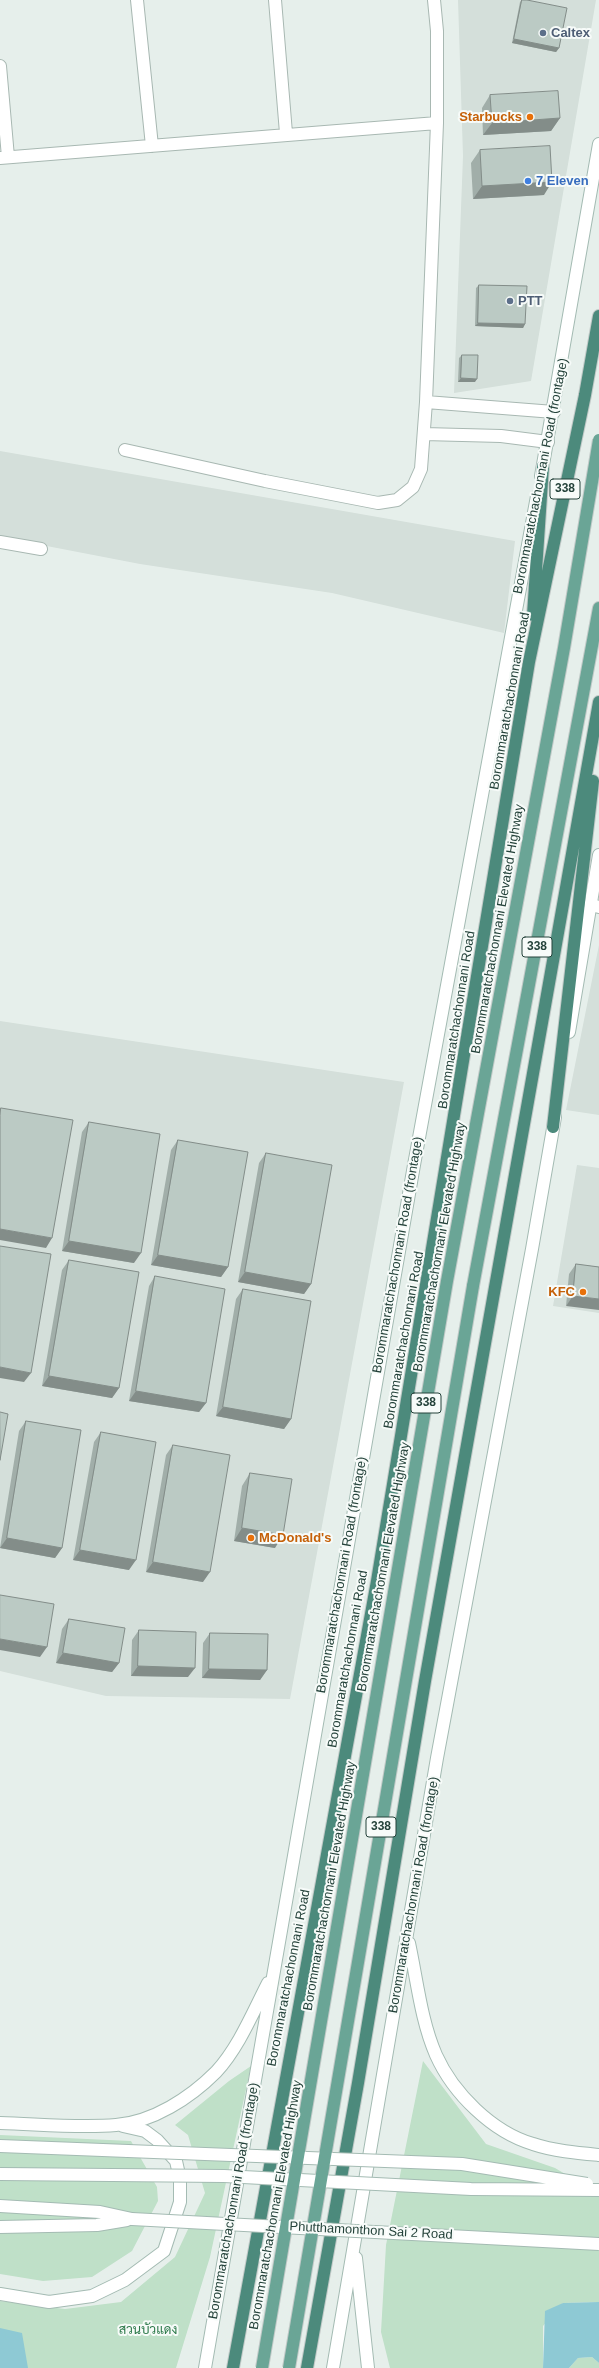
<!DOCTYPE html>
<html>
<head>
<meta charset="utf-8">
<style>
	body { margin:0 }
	canvas { display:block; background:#e6efeb }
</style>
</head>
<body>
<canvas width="599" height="2368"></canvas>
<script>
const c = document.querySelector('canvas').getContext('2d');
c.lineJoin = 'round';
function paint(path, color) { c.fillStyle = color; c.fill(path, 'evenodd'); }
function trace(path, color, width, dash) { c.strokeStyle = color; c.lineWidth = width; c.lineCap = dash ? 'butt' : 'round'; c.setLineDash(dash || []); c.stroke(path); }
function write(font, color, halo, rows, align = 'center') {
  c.font = font + ' Arial,Sarabun,sans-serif'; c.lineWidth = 4; c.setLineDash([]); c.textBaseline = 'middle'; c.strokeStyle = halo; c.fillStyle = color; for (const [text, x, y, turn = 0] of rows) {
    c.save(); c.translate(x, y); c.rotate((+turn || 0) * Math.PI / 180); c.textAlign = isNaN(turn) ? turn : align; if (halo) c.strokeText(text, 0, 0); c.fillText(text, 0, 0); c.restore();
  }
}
paint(new Path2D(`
	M458 0H596L531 381 454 393 463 156Z
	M0 451 515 541 504 633 332 593 140 564 0 537Z
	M599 945V1115L566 1110Z
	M0 1021 404 1082 290 1699 106 1696 0 1671Z
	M577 1165 599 1168V1313L553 1306Z`), '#d4dfda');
paint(new Path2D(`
	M423 2061 486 2144 555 2168 599 2194V2302L563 2303 543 2326V2368H390L381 2332 386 2245Z
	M251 2066 210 2257 176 2368H0V2301L65 2309 121 2302 175 2257 205 2193 188 2135 175 2125 229 2081Z
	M0 2135 131 2141 157 2187 158 2201 132 2251 92 2277 43 2281 0 2274Z
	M592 2357 599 2363V2368H569L578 2358Z`), '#bfe0c8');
paint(new Path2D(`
	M599 2302V2363L592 2357 578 2358 569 2368H543L545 2311 563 2303Z
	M0 2328 22 2333 28 2368H0Z`), '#8ec9d4');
const minor = new Path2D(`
	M137 0 152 146
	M275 0 286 133
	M0 66 8 157
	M0 158 437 123
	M426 402 554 412
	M424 434 501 436 548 442
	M125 450 265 481 378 503 397 500 413 487 421 469 426 402 437 123V31L434 0
	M0 542 41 549
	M591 905 599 907`);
const secondary = new Path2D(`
	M541 476 599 144
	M569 1032 599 855
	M409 1943C417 1980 421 2021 436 2055 453 2093 492 2132 533 2144 554 2151 577 2153 599 2155
	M0 2123C38 2124 78 2128 116 2125 153 2122 190 2098 216 2072 239 2047 253 2012 268 1983
	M0 2146 128 2151
	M0 2206 100 2212 132 2219
	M0 2227 97 2225 127 2220
	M356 2258 368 2368
	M0 2294 49 2302 92 2296 125 2280 164 2251 180 2202V2179L176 2161 157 2140 145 2131 123 2126
	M205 2368 414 1165 537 496
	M333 2368 437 1758 532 1249 555 1117`);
const primary = new Path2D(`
	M473 1286 599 608`);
const trunk = new Path2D(`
	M533 615 543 466
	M553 1127 593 781
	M233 2368 377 1581 529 662 585 395 599 316
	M307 2368 358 2083 425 1681 599 702`);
trace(minor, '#a8b8b2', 14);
trace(secondary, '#a4bbb3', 14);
trace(primary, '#c2cac8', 14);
trace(trunk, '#c2cac8', 14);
trace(minor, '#fff', 12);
trace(secondary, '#fff', 12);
trace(primary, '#6aa596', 12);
trace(trunk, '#4c8a7c', 12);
const secondaryBridge = new Path2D(`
	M128 2151 462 2164 587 2184
	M0 2174 224 2176 471 2189 599 2190
	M132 2219 599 2244`);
const primaryBridge = new Path2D(`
	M262 2368 447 1281 564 648 599 440
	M289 2368 473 1286`);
trace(secondaryBridge, '#a4bbb3', 14, []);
trace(primaryBridge, '#c2cac8', 14, []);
trace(secondaryBridge, '#fff', 12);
trace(primaryBridge, '#6aa596', 12);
paint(new Path2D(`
	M522 0H527L559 48 556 52 512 43 520 2Z
	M490 95 560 118 551 131 483 135 482 108Z
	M480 150 544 195 473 199 471 163Z
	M479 285 525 324 523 328 475 326 476 288Z
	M462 355 475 382H458L459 358Z
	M89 1122 134 1263 62 1251 82 1132Z
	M178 1140 228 1267 221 1277 151 1265 171 1150Z
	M266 1153 311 1284 304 1294 238 1282 259 1163Z
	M69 1260 119 1388 112 1398 42 1386 62 1270Z
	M576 1264 599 1267 566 1306 569 1274Z
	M155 1276 206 1403 199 1412 129 1401 149 1286Z
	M243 1289 291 1419 284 1429 216 1416 236 1299Z
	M26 1421 62 1548 55 1558 0 1548 19 1431Z
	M101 1432 129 1570 73 1560 94 1442Z
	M173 1445 203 1582 146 1572 166 1455Z
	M250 1473 275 1548 234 1541 242 1486Z
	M69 1619 119 1663 112 1672 56 1663 62 1629Z
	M139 1630 188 1677 131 1676 132 1640Z
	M210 1633 267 1670 260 1680 202 1678 203 1643Z`), '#a1aea9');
paint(new Path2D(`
	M514 39 559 48 556 52 512 43Z
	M560 118 551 131 483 135 492 123Z
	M552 182 544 195 473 199 482 186Z
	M478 323 525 324 523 328 475 326Z
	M461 378 477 379 475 382H458Z
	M0 1229 52 1238 46 1248 0 1240Z
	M69 1241 141 1253 134 1263 62 1251Z
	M158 1255 228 1267 221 1277 151 1265Z
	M245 1272 311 1284 304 1294 238 1282Z
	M573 1296 599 1299V1310L566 1306Z
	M0 1367 31 1373 24 1382 0 1378Z
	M49 1376 119 1388 112 1398 42 1386Z
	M136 1391 206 1403 199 1412 129 1401Z
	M223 1407 291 1419 284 1429 216 1416Z
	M242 1528 283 1535 275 1548 234 1541Z
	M7 1538 62 1548 55 1558 0 1548Z
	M80 1550 136 1560 129 1570 73 1560Z
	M153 1562 210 1572 203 1582 146 1572Z
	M0 1639 47 1647 40 1657 0 1650Z
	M63 1653 119 1663 112 1672 56 1663Z
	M138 1666 195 1668 188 1677 131 1676Z
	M209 1669 267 1670 260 1680 202 1678Z`), '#838d89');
const building = new Path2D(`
	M522 0H527L567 8 559 48 514 39Z
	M558 91 560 118 492 123 490 95Z
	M550 146 552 182 482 186 480 150Z
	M479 285 527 286 525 324 478 323Z
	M462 355H478L477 379 461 378Z
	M1 1108 73 1120 52 1238 0 1229V1116Z
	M89 1122 160 1134 141 1253 69 1241Z
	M178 1140 248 1152 228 1267 158 1255Z
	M266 1153 332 1165 311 1284 245 1272Z
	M0 1246 51 1254 31 1373 0 1367Z
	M69 1260 139 1272 119 1388 49 1376Z
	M576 1264 599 1267V1299L573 1296Z
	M155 1276 225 1289 206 1403 136 1391Z
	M243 1289 311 1301 291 1419 223 1407Z
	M0 1412 8 1414 0 1460Z
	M26 1421 81 1430 62 1548 7 1538Z
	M101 1432 156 1442 136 1560 80 1550Z
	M173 1445 230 1455 210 1572 153 1562Z
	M250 1473 292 1479 283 1535 242 1528Z
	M0 1595 54 1604 47 1647 0 1639Z
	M69 1619 125 1628 119 1663 63 1653Z
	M139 1630 196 1632 195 1668 138 1666Z
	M210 1633 268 1634 267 1670 209 1669Z`);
paint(building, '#bbcac4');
trace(building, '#838d89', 1);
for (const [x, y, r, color] of [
	[543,33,4,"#5c6f8a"],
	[530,117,4,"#e8710a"],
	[528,181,4,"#3f7fe0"],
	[510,301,4,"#5c6f8a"],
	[583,1292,4,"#e8710a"],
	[251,1538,4,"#e8710a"]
]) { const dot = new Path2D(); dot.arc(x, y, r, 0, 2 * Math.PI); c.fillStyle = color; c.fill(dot); trace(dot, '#f7fbf9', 1.5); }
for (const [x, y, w] of [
	[565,489,30],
	[537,947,30],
	[426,1403,30],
	[381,1827,30]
]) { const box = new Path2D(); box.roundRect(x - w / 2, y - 10, w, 20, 3); c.fillStyle = '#f7fbf9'; c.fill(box); trace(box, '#24423a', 1); }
write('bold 12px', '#24423a', null, [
	["338",565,489],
	["338",537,947],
	["338",426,1403],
	["338",381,1827]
]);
write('bold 13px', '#4e5e75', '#f7fbf9', [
	["Caltex",551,33],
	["PTT",518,301]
], 'left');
write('bold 13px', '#c56008', '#f7fbf9', [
	["Starbucks",522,117],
	["KFC",575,1292],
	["McDonald's",259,1538,"left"]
], 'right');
write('bold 13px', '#366cbe', '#f7fbf9', [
	["7 Eleven",536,181]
], 'left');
write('13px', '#24423a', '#f7fbf9', [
	["Borommaratchachonnani Road (frontage)",541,476,-79],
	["Borommaratchachonnani Road",510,701,-80],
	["Borommaratchachonnani Elevated Highway",498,929,-80],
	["Borommaratchachonnani Road",457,1020,-81],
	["Borommaratchachonnani Elevated Highway",440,1247,-80],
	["Borommaratchachonnani Road (frontage)",398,1255,-80],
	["Borommaratchachonnani Road",404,1340,-80],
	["Borommaratchachonnani Elevated Highway",384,1567,-80],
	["Borommaratchachonnani Road (frontage)",342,1575,-80],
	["Borommaratchachonnani Road",348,1659,-80],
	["Borommaratchachonnani Elevated Highway",330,1886,-80],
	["Borommaratchachonnani Road (frontage)",414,1895,-80],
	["Borommaratchachonnani Road",289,1978,-79],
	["Borommaratchachonnani Road (frontage)",234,2201,-80],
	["Borommaratchachonnani Elevated Highway",276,2205,-80],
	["Phutthamonthon Sai 2 Road",371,2231,3]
]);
write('13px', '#2d7a4b', '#f7fbf9', [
	["สวนบัวแดง",148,2330]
]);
</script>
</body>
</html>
